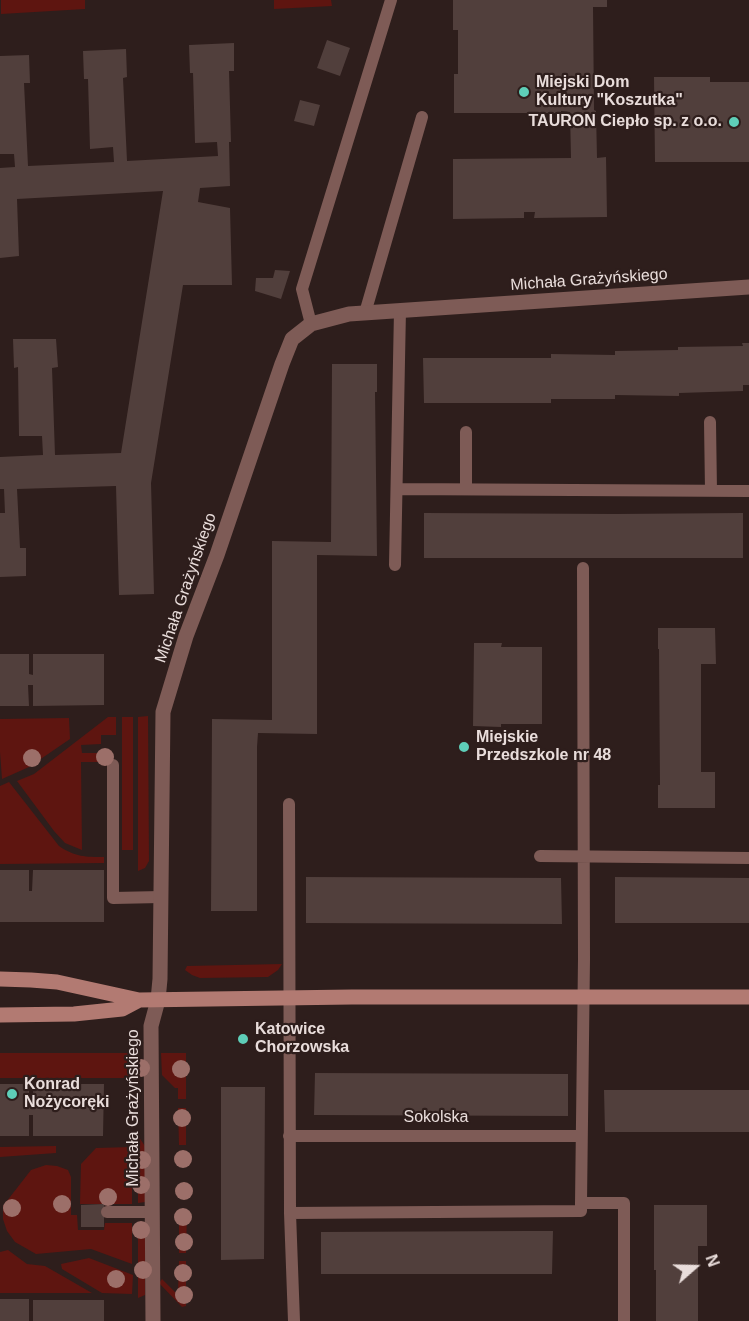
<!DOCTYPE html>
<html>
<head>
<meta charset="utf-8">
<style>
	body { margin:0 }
	#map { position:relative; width:749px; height:1321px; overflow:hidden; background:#2e1e1c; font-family:Arial,sans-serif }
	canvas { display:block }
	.north { position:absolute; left:665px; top:1237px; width:60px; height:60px; -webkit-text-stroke:4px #2e1e1c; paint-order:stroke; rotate:70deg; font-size:16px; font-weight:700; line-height:24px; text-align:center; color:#e9dddb }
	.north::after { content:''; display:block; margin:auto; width:21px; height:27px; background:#e9dddb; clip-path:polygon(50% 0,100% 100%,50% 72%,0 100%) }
</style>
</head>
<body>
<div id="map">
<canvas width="749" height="1321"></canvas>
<div class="north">N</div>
</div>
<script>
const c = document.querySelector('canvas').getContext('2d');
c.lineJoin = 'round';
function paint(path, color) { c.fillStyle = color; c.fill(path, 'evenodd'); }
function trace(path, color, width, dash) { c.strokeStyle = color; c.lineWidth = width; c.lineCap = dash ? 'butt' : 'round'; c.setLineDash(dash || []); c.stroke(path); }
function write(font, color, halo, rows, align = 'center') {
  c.font = font + ' Arial,sans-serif'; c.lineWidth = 4.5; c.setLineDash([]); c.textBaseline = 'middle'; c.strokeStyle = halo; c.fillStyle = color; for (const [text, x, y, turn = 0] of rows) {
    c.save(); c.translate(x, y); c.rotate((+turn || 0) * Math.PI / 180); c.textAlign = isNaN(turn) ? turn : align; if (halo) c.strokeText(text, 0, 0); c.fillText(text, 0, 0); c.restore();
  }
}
paint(new Path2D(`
	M1 0H85V9L1 14Z
	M274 0H331L332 6 274 9Z
	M148 716 149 861 145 868 138 871V717Z
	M108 717H116V735H101V744L81 745 82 753H110V762H81L82 850 65 843 54 831 17 781 34 774Z
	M122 717H133V850H122Z
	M69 718 70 739 29 767 2 779 0 752V719Z
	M9 782 59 846C75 857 86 857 104 857V863L0 864V786Z
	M282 964 278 970 268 977 200 978 192 975 185 970 187 966Z
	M0 1053H132L131 1078H0Z
	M161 1053H186V1099H178V1088H175L162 1075Z
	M178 1108H186V1145H179Z
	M138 1136 145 1146V1202L138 1203Z
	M56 1146V1153L0 1157V1147Z
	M132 1147V1204H80L81 1164 96 1148Z
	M46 1165 57 1166 68 1170 71 1177V1215H77L78 1230H104L105 1223H132V1264L91 1249 36 1254 15 1242 7 1231 3 1219V1206L31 1170Z
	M179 1211H187L186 1253H179Z
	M138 1222H145V1295L138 1298Z
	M8 1250 27 1264 45 1266 92 1293H0V1252Z
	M89 1258 133 1275 132 1294 102 1293 62 1269 61 1264Z
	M179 1261H186V1306L182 1307 159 1283 162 1279 176 1293 178 1292Z`), '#5e1510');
paint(new Path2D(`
	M453 0H607V7H593L594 110 596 111 597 158 606 157 607 217 534 218 535 212H524V218L453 219V159L571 158 570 112 561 111V113H454V74H458V30H453Z
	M327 40 350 48 340 76 317 68Z
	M234 43V71H229L231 142H229L230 186 200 188 198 202 230 208 232 285H183L151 483 154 594 119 595 116 486 17 489 20 548H26V576L0 577V513H5L4 489H0V457L43 455 42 436H19L18 367 14 368 13 339H56L58 367 52 368 55 455 121 453 163 191 17 199 19 256 0 258V168L15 167 14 154H0V56L29 55 30 83H24L28 166 114 162 113 147 90 149 88 79H84L83 51 126 49 127 77 123 78 127 161 218 156 217 142 195 143 193 73H190L189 45Z
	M654 77H710V82H749V162H655Z
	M300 100 320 105 314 126 294 121Z
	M275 270 290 271 281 299 255 291 256 278H273Z
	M742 343H749V385H743V391L679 393V396L615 395V399H551V403H424L423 358H551V354L615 355V351L678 350V347L743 346Z
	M332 364H377V392H375L377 556 317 555V734L258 733 257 747V911H211L212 719 272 720V541L331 542Z
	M424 513 615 514 743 513V558H424Z
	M658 628H715L716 664H701V772H715V808H658V785H660L659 649H658Z
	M474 643H502L501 647H542V724H501V727L473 726Z
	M0 654H29V674L33 675V654H104V705L33 706V685H28L29 706H0Z
	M0 870H29V891H32L33 870H104V922H0Z
	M306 877 561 878 562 924 306 923Z
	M615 877 749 878V923H615Z
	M315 1073 568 1074V1116L314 1115Z
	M0 1084H29V1105H33V1084H104L103 1136H33V1115H29V1136H0Z
	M221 1087H265L264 1259 221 1260Z
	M604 1090H749V1132H605Z
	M104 1204V1227H81V1205Z
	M654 1205H707V1246H698V1321H656V1270H654Z
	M523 1231H553L552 1274H321V1232Z
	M0 1299H29V1321H0Z
	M33 1300H104V1321H33Z`), '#513f3c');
trace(new Path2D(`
	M365 313 422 117
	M311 324 302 289 391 0
	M710 422 711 491
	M466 432V489
	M397 489 749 491
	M395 565 400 310
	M583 568 584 959 581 1203H624V1321
	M113 765V898L161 897
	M289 804 290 1213 294 1321
	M540 856 749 858
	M289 1136H581
	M107 1212H152
	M290 1213 581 1211V1203`), '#7e5b56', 12);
trace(new Path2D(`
	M153 1321 151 1026 158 1000 160 979 163 712 186 636 217 555 282 364 292 339 311 324 349 314 749 287`), '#7e5b56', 15);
trace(new Path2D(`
	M0 979 31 980 57 982 139 1000 352 997H749
	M0 1015 74 1014 122 1009 139 1000`), '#b27a72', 15);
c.fillStyle = '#9c6f69';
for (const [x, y] of [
	[105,757],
	[32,758],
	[141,1068],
	[181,1069],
	[182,1118],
	[183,1159],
	[142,1160],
	[141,1185],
	[184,1191],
	[108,1197],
	[62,1204],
	[12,1208],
	[183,1217],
	[141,1230],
	[184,1242],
	[143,1270],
	[183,1273],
	[116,1279],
	[184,1295]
]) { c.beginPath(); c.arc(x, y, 9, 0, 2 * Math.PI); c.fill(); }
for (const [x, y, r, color] of [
	[524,92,6,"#5eceb8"],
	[734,122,6,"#5eceb8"],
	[464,747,6,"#5eceb8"],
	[243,1039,6,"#5eceb8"],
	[12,1094,6,"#5eceb8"]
]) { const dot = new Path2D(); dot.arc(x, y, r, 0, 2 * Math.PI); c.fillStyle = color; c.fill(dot); trace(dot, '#2e1e1c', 2); }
write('bold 16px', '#e9dddb', '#2e1e1c', [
	["Miejski Dom",536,83],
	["Kultury \"Koszutka\"",536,101],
	["TAURON Ciepło sp. z o.o.",722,122,"right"],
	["Miejskie",476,738],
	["Przedszkole nr 48",476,756],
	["Katowice",255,1030],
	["Chorzowska",255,1048],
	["Konrad",24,1085],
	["Nożycoręki",24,1103]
], 'left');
write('16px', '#e9dddb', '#2e1e1c', [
	["Michała Grażyńskiego",589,280,-4],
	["Michała Grażyńskiego",186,588,-71],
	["Michała Grażyńskiego",134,1108,-90],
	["Sokolska",436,1118]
]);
</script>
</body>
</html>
